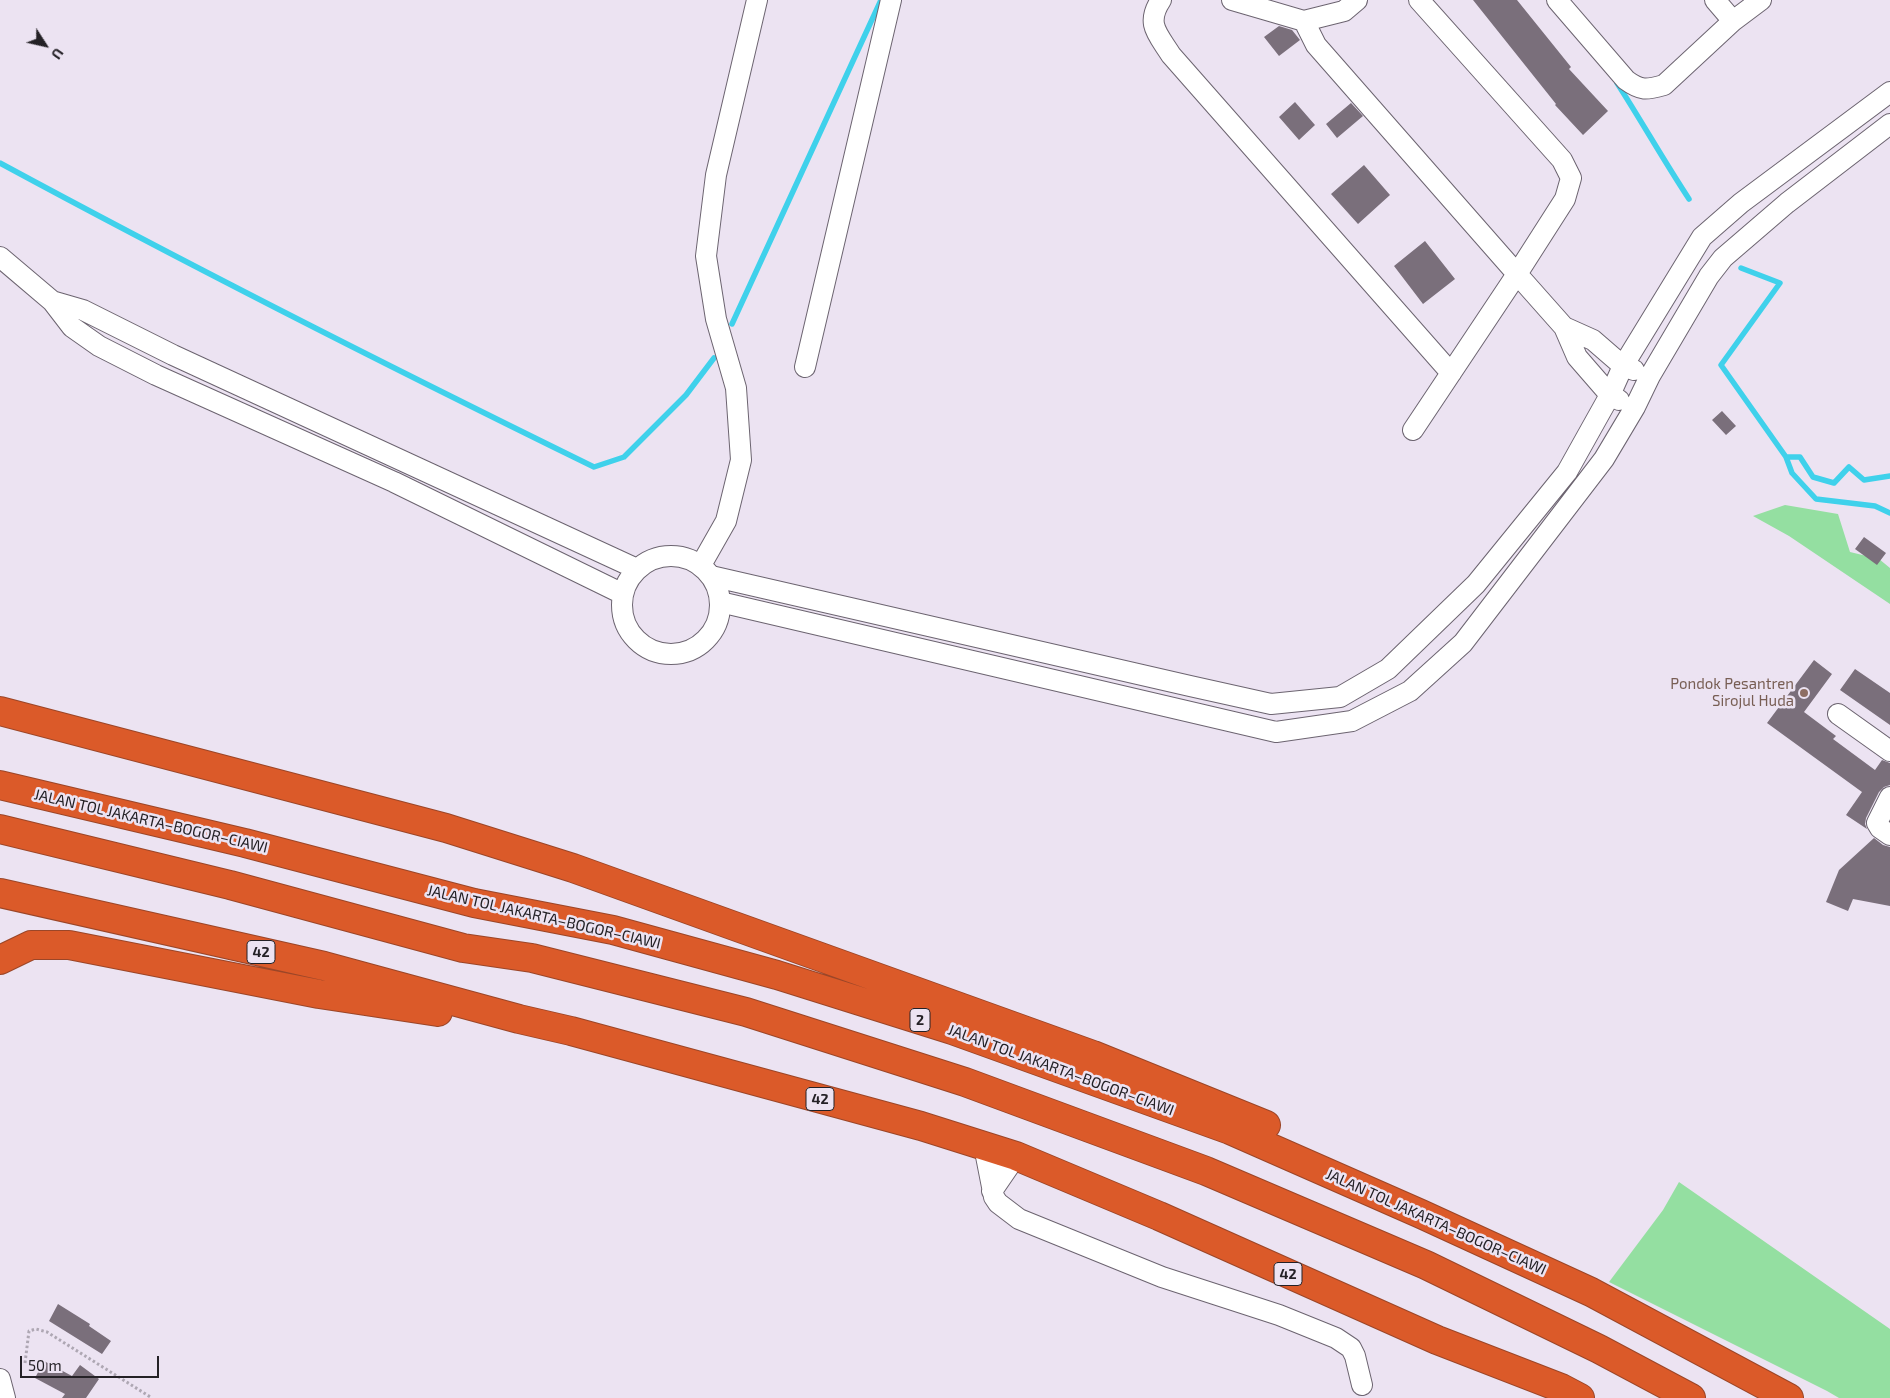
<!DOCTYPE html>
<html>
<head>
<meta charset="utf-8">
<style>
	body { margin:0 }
	#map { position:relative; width:1890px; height:1398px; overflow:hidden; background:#ece3f2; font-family:"Exo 2",sans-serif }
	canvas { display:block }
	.north { position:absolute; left:20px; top:20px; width:50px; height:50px; -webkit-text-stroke:4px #ece3f2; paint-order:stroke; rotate:125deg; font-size:14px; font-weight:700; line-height:20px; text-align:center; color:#242126 }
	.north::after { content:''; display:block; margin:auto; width:18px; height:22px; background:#242126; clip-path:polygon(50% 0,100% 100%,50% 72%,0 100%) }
	.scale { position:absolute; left:20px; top:1356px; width:139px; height:22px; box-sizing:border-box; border:2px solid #242126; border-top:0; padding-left:6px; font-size:15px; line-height:18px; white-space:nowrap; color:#242126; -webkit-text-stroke:4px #ece3f2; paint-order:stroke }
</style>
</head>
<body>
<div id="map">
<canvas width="1890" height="1398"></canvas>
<div class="north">U</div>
<div class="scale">50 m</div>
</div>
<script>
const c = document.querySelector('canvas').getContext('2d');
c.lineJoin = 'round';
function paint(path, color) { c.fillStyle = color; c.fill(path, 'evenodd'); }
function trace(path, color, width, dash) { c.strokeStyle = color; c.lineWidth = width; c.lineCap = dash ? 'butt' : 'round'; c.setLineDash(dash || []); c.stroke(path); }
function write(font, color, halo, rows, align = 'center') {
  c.font = font + ' "Exo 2",sans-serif'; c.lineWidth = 5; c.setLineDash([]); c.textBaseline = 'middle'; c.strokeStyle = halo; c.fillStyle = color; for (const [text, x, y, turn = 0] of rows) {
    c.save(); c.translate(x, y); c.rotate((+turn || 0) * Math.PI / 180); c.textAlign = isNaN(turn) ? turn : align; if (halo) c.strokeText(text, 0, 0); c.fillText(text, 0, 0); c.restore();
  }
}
paint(new Path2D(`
	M1785 505 1838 514 1850 552 1879 559 1890 568V604L1789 536 1753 516Z
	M1679 1182 1890 1329V1398H1839L1827 1391 1609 1282 1663 1210Z`), '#94dfa1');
trace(new Path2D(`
	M1617 83C1642 122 1664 161 1689 199
	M0 163C196 269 394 369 594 467L624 457 686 395 714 358
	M1741 268 1780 283 1721 365 1786 457 1792 473 1816 499 1875 506 1890 513
	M732 324 881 0
	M1786 457H1800L1813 477 1834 483 1849 467 1864 480 1890 476`), '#3fd1eb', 5.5);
paint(new Path2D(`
	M1473 0H1517L1571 67 1569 69 1608 111 1583 135 1555 105 1556 104Z
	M1279 26 1292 30 1300 40 1279 56 1264 37Z
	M1295 102 1315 125 1299 140 1279 117Z
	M1351 103 1363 116 1337 138 1326 124Z
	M1364 165 1390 195 1358 224 1331 194Z
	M1425 241 1455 279 1423 304 1394 266Z
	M1722 411 1736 426 1726 435 1712 420Z
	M1864 537 1886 553 1877 565 1855 549Z
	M1814 660 1832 674 1804 712 1836 736 1833 739 1875 770 1882 760 1890 763V785L1884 787 1879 792 1866 818 1865 824 1867 829 1846 815 1862 792 1767 723Z
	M1855 669 1890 693V725L1840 690Z
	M1874 838 1883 845 1890 847V906L1853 899 1848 911 1826 902 1839 870Z
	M58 1304 90 1324 89 1326 111 1341 102 1354 49 1321Z
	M44 1361 72 1376 80 1365 99 1379 86 1398H62L65 1394 35 1378Z`), '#7a6f7b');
const minor = new Path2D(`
	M1161 0C1145 24 1158 34 1171 55L1451 373
	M1232 0 1304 21 1316 45 1517 274 1413 430
	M1419 0 1562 160 1571 178 1565 199 1517 274 1564 327 1577 357 1610 395 1619 400
	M1557 0 1626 80C1641 91 1646 90 1664 85L1733 21 1761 0
	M1715 0 1733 21
	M1304 21 1344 11 1357 0
	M0 257 52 301 72 327 99 346 156 375 394 482 623 594
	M52 301 83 310 173 355 637 569
	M1564 327 1593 340 1623 366 1634 370
	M805 367 891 0
	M622 605a49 49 0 1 1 98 0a49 49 0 1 1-98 0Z
	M701 565 726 521 741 460 736 388 716 319 706 256 716 175 757 0
	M711 576 1190 686 1271 704 1340 697 1388 669 1476 584 1567 472 1610 395 1623 366 1702 237 1741 203 1890 92
	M720 602 1276 732 1352 721 1410 691 1463 643 1604 459 1635 407 1650 376 1709 276 1723 258 1787 203 1890 124
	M1838 714 1890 751
	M1890 797 1877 823 1880 828 1890 835
	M984 1146 994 1197 998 1203 1019 1219 1162 1277 1279 1315 1336 1338 1351 1348 1355 1356 1362 1385
	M992 1191 1016 1156
	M0 1379 5 1398`);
const highway = new Path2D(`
	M0 711 446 828 573 868 1093 1055 1266 1125
	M0 785 245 843 474 903 613 930 777 975 952 1030 1230 1130 1421 1214 1591 1292 1789 1398
	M0 829 230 885 463 948 532 958 746 1012 965 1082 1206 1171 1426 1265 1599 1349 1691 1398
	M0 893 324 966 519 1019 571 1031 921 1126 1016 1156 1159 1216 1437 1340 1561 1388 1580 1398
	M0 960 31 945H69L319 994 438 1012`);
trace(minor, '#6c6470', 22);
trace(highway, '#9b4628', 30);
trace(new Path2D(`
	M25 1363 29 1331 36 1329 47 1332 152 1398`), '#aea7b3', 3, [2.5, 2.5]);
trace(minor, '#fff', 20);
trace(highway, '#db5a29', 28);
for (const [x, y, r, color] of [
	[1804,693,5,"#8d6e63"]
]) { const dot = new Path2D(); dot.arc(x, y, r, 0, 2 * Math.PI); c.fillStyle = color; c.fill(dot); trace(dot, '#ece3f2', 2); }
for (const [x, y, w] of [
	[261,952,28],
	[920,1020,20],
	[820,1099,28],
	[1288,1274,28]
]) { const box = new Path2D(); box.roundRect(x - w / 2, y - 11.5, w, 23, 4); c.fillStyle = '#ece3f2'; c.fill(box); trace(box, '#242126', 1); }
write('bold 14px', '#242126', null, [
	["42",261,952],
	["2",920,1020],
	["42",820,1099],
	["42",1288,1274]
]);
write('15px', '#785e54', '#ece3f2', [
	["Pondok Pesantren",1794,684],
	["Sirojul Huda",1794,701]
], 'right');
write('15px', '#242126', '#ece3f2', [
	["JALAN TOL JAKARTA–BOGOR–CIAWI",151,821,13],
	["JALAN TOL JAKARTA–BOGOR–CIAWI",544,917,13],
	["JALAN TOL JAKARTA–BOGOR–CIAWI",1061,1070,20],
	["JALAN TOL JAKARTA–BOGOR–CIAWI",1436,1222,24]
]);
</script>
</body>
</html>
